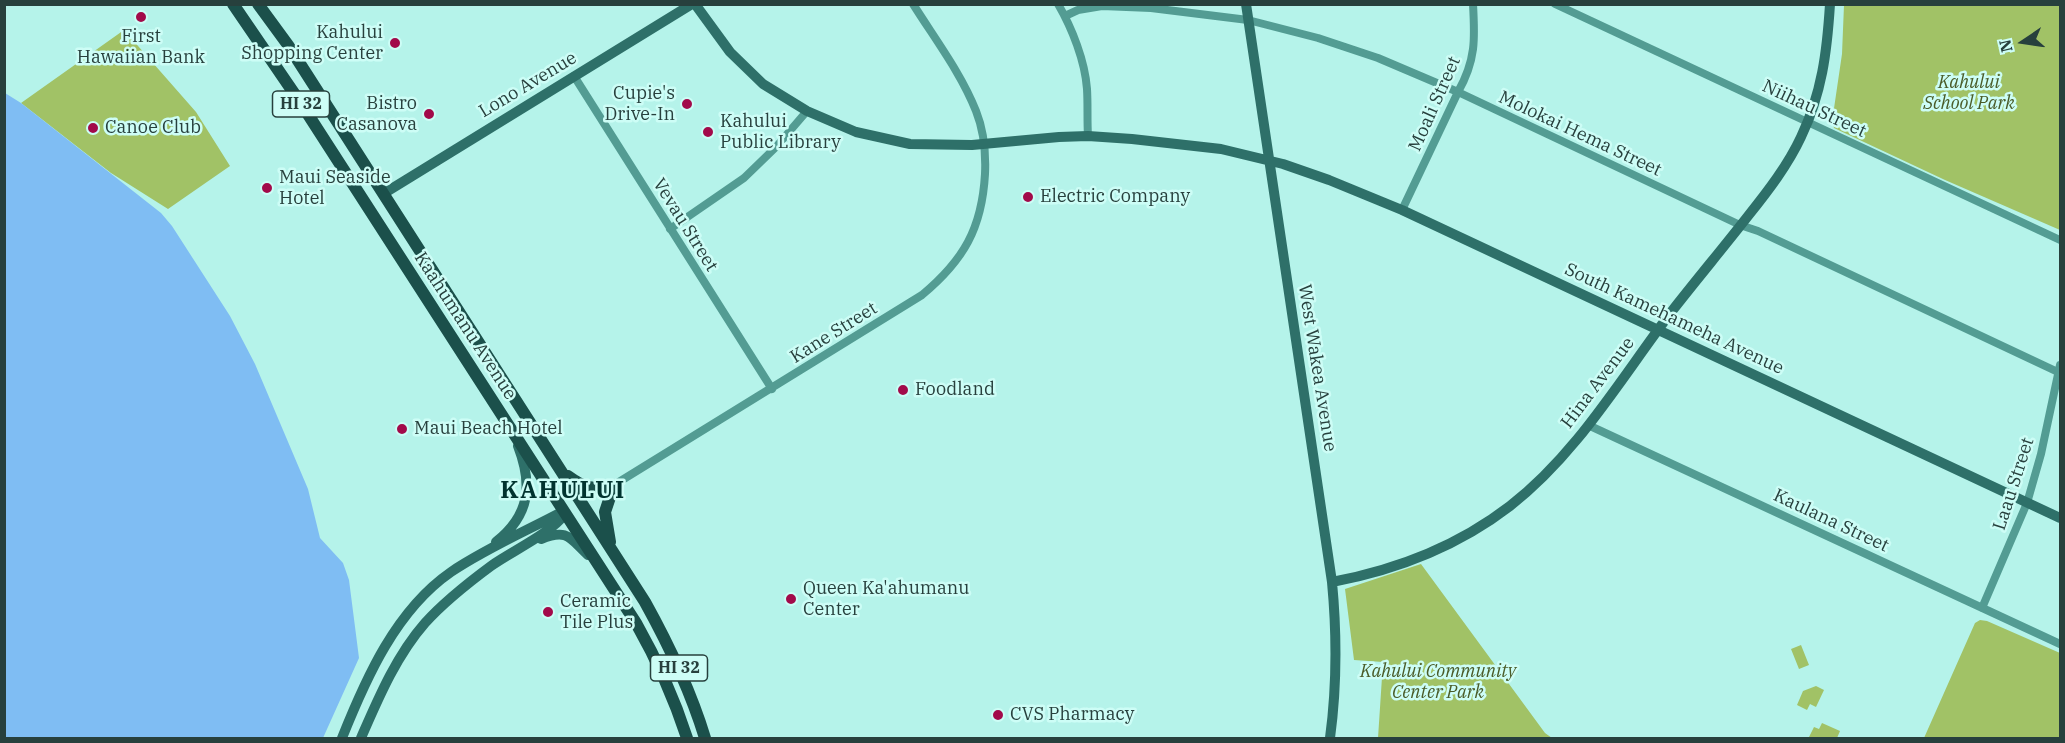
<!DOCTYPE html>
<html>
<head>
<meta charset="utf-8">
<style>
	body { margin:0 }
	#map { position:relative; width:2065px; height:743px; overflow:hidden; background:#b5f3ea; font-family:"IBM Plex Serif",serif }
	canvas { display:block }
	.frame { position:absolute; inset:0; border:6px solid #27403d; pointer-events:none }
	.north { position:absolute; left:1993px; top:12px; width:60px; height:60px; -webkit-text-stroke:4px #cdfdf6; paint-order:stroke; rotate:257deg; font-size:16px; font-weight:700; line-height:24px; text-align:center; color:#27403d }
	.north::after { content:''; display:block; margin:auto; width:21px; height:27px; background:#27403d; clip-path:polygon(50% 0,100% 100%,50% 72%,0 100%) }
</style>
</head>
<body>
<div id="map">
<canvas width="2065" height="743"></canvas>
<div class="frame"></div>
<div class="north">N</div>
</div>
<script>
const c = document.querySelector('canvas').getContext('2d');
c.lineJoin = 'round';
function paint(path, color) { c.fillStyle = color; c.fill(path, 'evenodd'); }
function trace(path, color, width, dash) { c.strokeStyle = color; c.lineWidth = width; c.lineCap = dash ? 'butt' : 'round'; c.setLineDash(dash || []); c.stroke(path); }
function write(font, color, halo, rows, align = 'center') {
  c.font = font + ' "IBM Plex Serif",serif'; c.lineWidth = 5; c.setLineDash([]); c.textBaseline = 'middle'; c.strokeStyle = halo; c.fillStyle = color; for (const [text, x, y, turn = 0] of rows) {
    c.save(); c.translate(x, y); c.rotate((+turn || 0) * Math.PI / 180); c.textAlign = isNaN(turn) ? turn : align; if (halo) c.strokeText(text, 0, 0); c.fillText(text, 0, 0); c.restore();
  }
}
paint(new Path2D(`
	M1844 5H2060V230L1945 180 1834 128 1832 122 1842 54Z
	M124 30 196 112 230 166 168 209 111 173 21 103Z
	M1421 564 1545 733 1552 738H1378L1383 662 1354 660 1345 589Z
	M1980 620 1987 621 2060 653V738H1924L1975 623Z
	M1801 645 1809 665 1799 669 1791 649Z
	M1816 686 1824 690 1816 707 1810 704 1807 710 1797 705 1803 691Z
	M1822 723 1840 731 1837 738 1809 737 1814 727 1819 729Z`), '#a1c266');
paint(new Path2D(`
	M5 93 21 103 161 213 172 226 230 316 255 364 308 489 320 538 343 563 349 580 359 658 323 738H5Z`), '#7fbdf3');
trace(new Path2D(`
	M1058 4C1072 28 1085 61 1087 89 1088 105 1087 120 1088 136
	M1555 4 2060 240
	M1065 16 1078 10 1102 6 1151 8 1248 20 1318 38 1378 58 1458 92 1740 225 1758 231 2060 373
	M574 76 772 389
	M1402 210 1458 92C1476 60 1475 39 1473 4
	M670 229 744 178 776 147 807 111
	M1588 425 2060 644
	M614 485 922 295C964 260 982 228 985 174 986 152 984 131 976 111 961 73 935 39 913 4
	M1982 608 2027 503 2041 454 2060 365`), '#539c93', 8);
trace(new Path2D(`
	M695 4 730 52 763 84 807 111 856 132 910 144 972 145 1059 137 1088 136 1132 139 1221 149 1283 164 1329 180 1402 210 2060 518
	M1246 4 1332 582C1337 635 1337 686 1330 738
	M383 194 692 4
	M541 539C569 528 570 539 588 555
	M496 542C530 515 533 485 518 446
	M1332 582C1396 570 1458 546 1510 506 1577 454 1621 378 1672 311 1697 279 1723 248 1748 216 1768 191 1788 165 1801 137 1822 93 1827 52 1830 4
	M342 738C366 678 396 610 451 572 485 549 524 532 560 513L565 514
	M361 738C378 699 396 656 425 623 444 602 468 583 491 566 512 551 550 534 565 514`), '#2e7069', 10);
trace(new Path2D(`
	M233 4 300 102 636 623C657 660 674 698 687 738
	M258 4 288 45 645 602C670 647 690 689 705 738
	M568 476C586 489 592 490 614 485
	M610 542 605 512 614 485`), '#1b504b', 12);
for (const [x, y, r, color] of [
	[141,17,6,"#a20a4a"],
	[395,43,6,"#a20a4a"],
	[687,104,6,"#a20a4a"],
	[429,114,6,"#a20a4a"],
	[93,128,6,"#a20a4a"],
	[708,132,6,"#a20a4a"],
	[267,188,6,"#a20a4a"],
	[1028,197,6,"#a20a4a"],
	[903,390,6,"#a20a4a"],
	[402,429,6,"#a20a4a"],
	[791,599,6,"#a20a4a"],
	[548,612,6,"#a20a4a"],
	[998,715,6,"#a20a4a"]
]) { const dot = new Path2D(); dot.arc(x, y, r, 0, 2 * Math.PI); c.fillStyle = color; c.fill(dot); trace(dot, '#cdfdf6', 2); }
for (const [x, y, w] of [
	[301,104,57],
	[679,668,57]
]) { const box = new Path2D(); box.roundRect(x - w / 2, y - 13, w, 26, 4.5); c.fillStyle = '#cdfdf6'; c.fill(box); trace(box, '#27403d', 1.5); }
write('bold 16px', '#27403d', null, [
	["HI 32",301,104],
	["HI 32",679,668]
]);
write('18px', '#27403d', '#cdfdf6', [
	["Kahului",383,33,"right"],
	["Shopping Center",383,54,"right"],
	["First",141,37,"center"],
	["Hawaiian Bank",141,58,"center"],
	["Cupie's",675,94,"right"],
	["Drive-In",675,115,"right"],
	["Bistro",417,104,"right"],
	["Casanova",417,125,"right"],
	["Kahului",720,122],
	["Public Library",720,143],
	["Canoe Club",105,128],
	["Maui Seaside",279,178],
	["Hotel",279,199],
	["Electric Company",1040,197],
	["Foodland",915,390],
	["Maui Beach Hotel",414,429],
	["Queen Ka'ahumanu",803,589],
	["Center",803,610],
	["Ceramic",560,602],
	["Tile Plus",560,623],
	["CVS Pharmacy",1010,715]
], 'left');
write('italic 18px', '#4a5c29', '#cdfdf6', [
	["Kahului",1969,83],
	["School Park",1969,104],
	["Kahului Community",1438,672],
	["Center Park",1438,693]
]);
write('18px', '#27403d', '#cdfdf6', [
	["Lono Avenue",528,85,-31],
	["Moali Street",1435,104,-66],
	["Niihau Street",1814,109,25],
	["Molokai Hema Street",1580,134,25],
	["Vevau Street",685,225,58],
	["South Kamehameha Avenue",1674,319,25],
	["Kaahumanu Avenue",465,326,57],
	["Kane Street",834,333,-32],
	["West Wakea Avenue",1317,368,81],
	["Hina Avenue",1598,383,-53],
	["Laau Street",2014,484,-72],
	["Kaulana Street",1831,521,25]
]);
c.letterSpacing = '1.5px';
write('bold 24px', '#01332f', '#cdfdf6', [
	["KAHULUI",563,491]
]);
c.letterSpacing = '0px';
</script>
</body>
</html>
